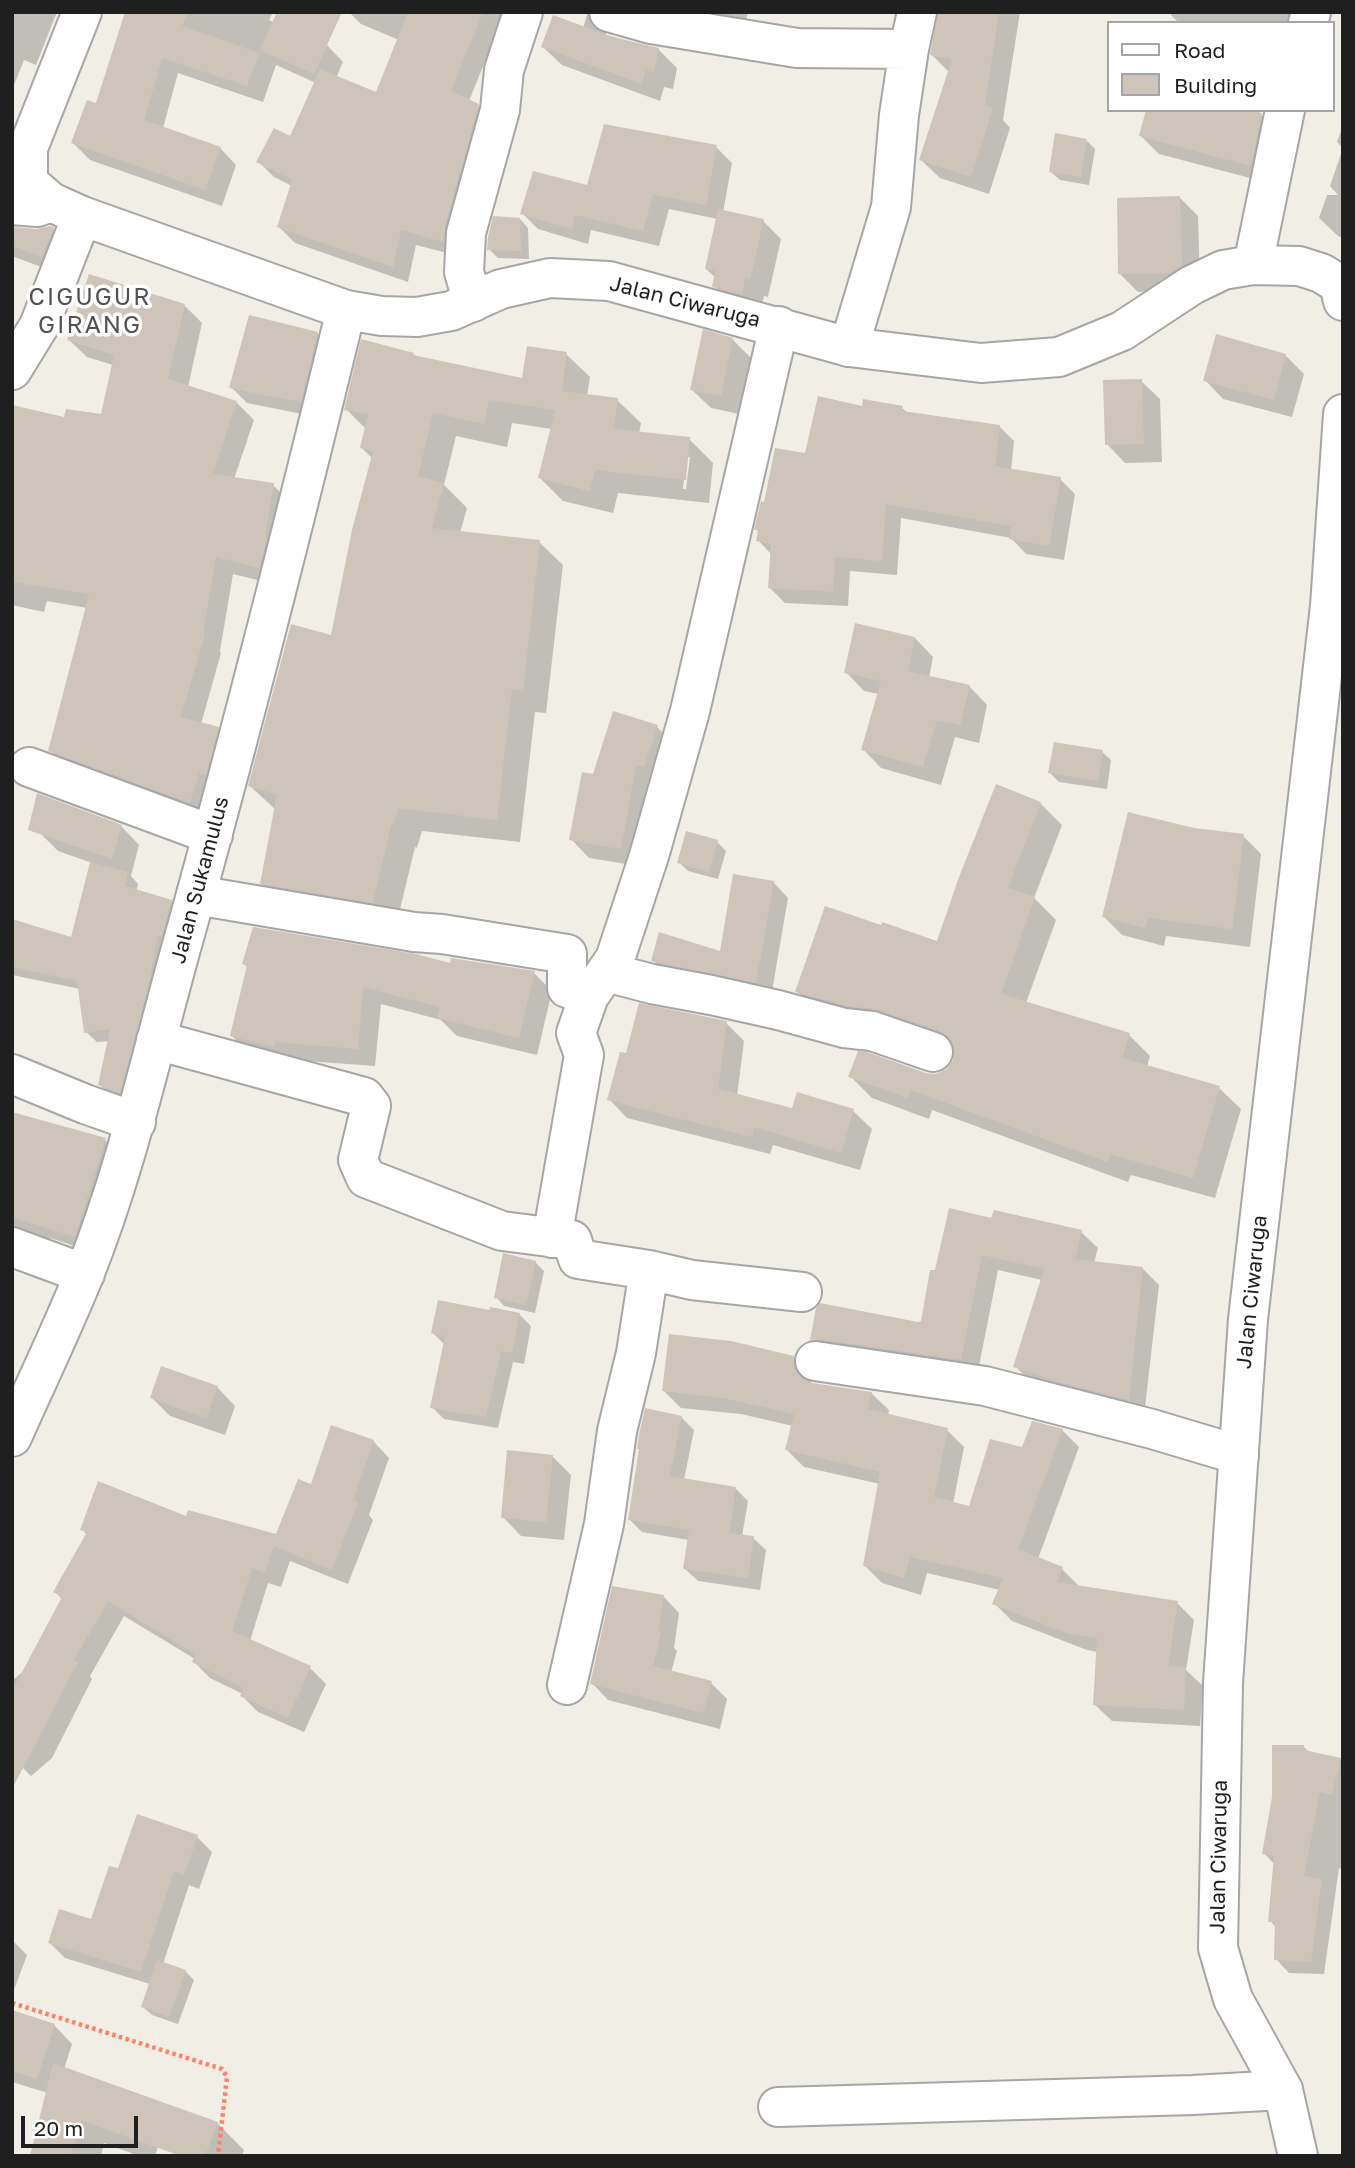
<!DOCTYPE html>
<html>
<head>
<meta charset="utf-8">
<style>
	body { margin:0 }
	#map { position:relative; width:1355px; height:2168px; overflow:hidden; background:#f1eee5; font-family:"Golos Text",sans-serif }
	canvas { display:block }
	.frame { position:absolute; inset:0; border:14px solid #1f1f1f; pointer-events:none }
	.legend { position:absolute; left:1107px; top:21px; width:228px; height:91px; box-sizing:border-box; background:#fff; border:2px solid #a5a5a5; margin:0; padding:9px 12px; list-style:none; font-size:21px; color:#1f1f1f }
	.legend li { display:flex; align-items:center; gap:14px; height:35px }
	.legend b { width:35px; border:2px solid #a5a5a5 }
	.scale { position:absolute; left:21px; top:2116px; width:117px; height:32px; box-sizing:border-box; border:4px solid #1f1f1f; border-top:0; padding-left:9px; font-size:21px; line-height:24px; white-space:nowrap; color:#1f1f1f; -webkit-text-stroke:5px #fff; paint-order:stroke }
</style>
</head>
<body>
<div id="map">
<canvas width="1355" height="2168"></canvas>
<div class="frame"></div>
<ul class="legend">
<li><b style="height:9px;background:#fff"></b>Road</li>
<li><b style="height:19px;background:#cec4ba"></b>Building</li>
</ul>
<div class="scale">20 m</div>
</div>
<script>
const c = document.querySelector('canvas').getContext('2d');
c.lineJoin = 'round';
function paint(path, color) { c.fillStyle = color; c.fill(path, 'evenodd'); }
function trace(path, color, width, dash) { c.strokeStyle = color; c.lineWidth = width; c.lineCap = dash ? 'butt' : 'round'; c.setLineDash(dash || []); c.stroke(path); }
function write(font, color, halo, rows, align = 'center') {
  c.font = font + ' "Golos Text",sans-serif'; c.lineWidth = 7; c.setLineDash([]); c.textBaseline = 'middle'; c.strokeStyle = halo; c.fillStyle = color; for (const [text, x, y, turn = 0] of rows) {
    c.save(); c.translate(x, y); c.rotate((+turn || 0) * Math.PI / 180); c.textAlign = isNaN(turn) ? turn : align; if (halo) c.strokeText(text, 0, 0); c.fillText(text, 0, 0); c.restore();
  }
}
paint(new Path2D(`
	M12 12H57L36 65 24 60 12 90Z
	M127 12H273L269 20 327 45 343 62 336 78 377 94 399 40 361 24 349 12H505L469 101 478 106 494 122 459 256 416 245 408 282 295 243 279 227 292 186 274 177 258 161 291 139 316 83 276 65 263 102 178 73 163 128 220 148 236 165 222 206 90 160 73 143 97 105Z
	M588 12 606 28V35L658 49 677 68 673 89 664 87 660 101 562 65 543 47 583 28Z
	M655 12H748L744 29Z
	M939 12H1020L1003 120 1010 128 989 194 940 178 921 160 949 72 932 55Z
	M1172 12H1318L1309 23H1179L1171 15Z
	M1261 115 1280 133 1269 183 1159 154 1141 136Z
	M1343 125V148L1337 142Z
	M1087 141 1095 149 1089 185 1060 180 1051 172Z
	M716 147 732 163 723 212 763 221 781 239 768 297 764 296 760 312 732 304 714 286 715 277 706 269 717 219 669 209 659 246 591 230 588 244 538 229 522 213 588 187Z
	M1343 148V238L1338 236 1319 218 1327 195H1338L1330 186Z
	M1180 198 1198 216 1200 284 1189 291 1138 292 1120 274Z
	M520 219 528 228 529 259 498 258 489 249Z
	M12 229 35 231 53 229 70 246 60 274 12 256Z
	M185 306 202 323 188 387 236 402 254 420 234 479 273 485 290 502 277 585 233 574 220 651 221 653 201 724 218 728 235 745 207 819 68 768 50 750 87 608 47 601 44 612 12 605V407L66 419 103 416 113 365 87 357 69 340Z
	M317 333 333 350 317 417 247 403 231 387Z
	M732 339 751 358 739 414 711 408 692 390Z
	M413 354 417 358 524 380 566 354 590 377 587 396 617 400 641 423 639 433 689 439 713 463 709 503 618 493 613 513 563 501 540 478 552 429 512 423 507 447 456 436 444 485 467 508 460 533 539 542 563 565 546 713 535 712 520 842 422 831 417 848 415 847 396 926 285 907 261 883 276 810 250 786 332 637 372 458 361 447 366 429 346 409ZM686 457H690L686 489H683Z
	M1286 356 1304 374 1292 417 1223 399 1205 380Z
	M1141 381 1160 399 1162 462 1125 463 1107 444Z
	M864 408H902L909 414 999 426 1014 441 1011 471 1060 479 1075 494 1064 560 1026 554 1011 538 901 518 897 575 850 571 848 606 785 603 770 588 772 555 758 540 759 532 756 529 766 504 806 455Z
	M915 638 933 657 929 678 969 686 987 705 979 743 955 737 941 785 881 768 863 749 879 694 864 691 846 672Z
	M657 727 675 745 639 866 589 858 571 839 594 776Z
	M1102 752 1111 760 1107 789 1059 782 1050 773Z
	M1040 803 1062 825 1034 898 1056 920 1026 1003 1129 1035 1150 1056 1147 1067 1219 1088 1241 1109 1215 1198 1131 1175 1128 1182 932 1110 929 1119 872 1098 850 1076 937 1075 948 1070 955 1060 956 1050 902 1031 818 1013 797 991 882 927 938 943Z
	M121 826 139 845 131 876 138 884 136 892 171 901 182 912 130 1103 111 1096 100 1085 110 1041 97 1042 86 1032 80 989 12 975V924L72 939 92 863 58 851 40 833Z
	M1193 829 1243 836 1261 854 1250 947 1166 936 1164 946 1122 935 1104 917Z
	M717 842 726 851 718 879 688 871 679 862Z
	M773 882 788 898 771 997 668 976 653 960 722 954Z
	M244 964 451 965 534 973 552 991 537 1055 457 1036 441 1020 381 1004 375 1066 293 1060 250 1054 232 1036 248 968Z
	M726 1023 744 1041 737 1096 793 1110 853 1111 872 1129 860 1170 773 1145 770 1154 627 1118 609 1099Z
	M12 1114 105 1140 120 1155 90 1251 50 1238 48 1245 12 1233Z
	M993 1220 1081 1232 1098 1248 1094 1263 1143 1269 1159 1285 1144 1416 1031 1382 1015 1366 1042 1280 998 1270 977 1376 828 1356 812 1340 919 1324 922 1322 936 1272Z
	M535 1262 544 1271 535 1313 504 1306 496 1297Z
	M491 1312 519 1314 531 1326 524 1364 513 1362 498 1428 444 1419 432 1407 445 1345 433 1333Z
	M793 1357 811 1375V1384L871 1393 889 1410 888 1415 947 1430 964 1447 953 1504 970 1508 1023 1449 1062 1430 1079 1447 1038 1559 1062 1569 1079 1586 1177 1603 1194 1620 1186 1670 1203 1686 1200 1726 1112 1721 1094 1704 1098 1652 1087 1650 1012 1621 994 1603 1000 1590 927 1573 921 1595 882 1583 865 1566 880 1484 804 1467 787 1450 793 1426 741 1414 681 1408 664 1391Z
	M217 1387 235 1406 225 1435 170 1416 152 1398Z
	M681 1417 694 1430 684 1480 736 1489 748 1501 742 1536 753 1538 766 1550 760 1590 698 1581 685 1569 689 1540 642 1532 630 1520 641 1450Z
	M332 1428 374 1442 389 1458 369 1515 373 1520 348 1584 290 1561 281 1587 268 1583 250 1641 310 1668 326 1684 304 1732 258 1712 242 1696 243 1694 210 1678 194 1662 195 1659 124 1616 90 1676 92 1679 52 1758 31 1776 12 1757V1681L26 1669 62 1599 55 1592 87 1535 82 1529 187 1518 277 1536 312 1486Z
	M552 1456 571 1475 564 1540 521 1536 503 1517Z
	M663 1596 679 1613 674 1648 677 1651 671 1673 711 1683 727 1699 720 1729 608 1700 592 1683Z
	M1303 1746 1310 1753 1340 1759 1343 1762V1869L1339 1868 1324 1974 1289 1973 1276 1959 1277 1928 1270 1921 1275 1865 1264 1853Z
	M197 1837 212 1852 199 1889 189 1885 163 1964 185 1971 194 1980 178 2024 152 2015 143 2007 150 1984 65 1958 50 1943 92 1921Z
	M12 1940 27 1955 12 1995Z
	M12 2012 54 2025 72 2044 64 2069 166 2121 155 2156H139L104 2143 101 2156H32L48 2093 12 2082Z
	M217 2123 244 2150 242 2156H176L171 2151Z`), '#0003');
paint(new Path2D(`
	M125 12H188L182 26 259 53 247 86 162 58 144 120 221 147 205 190 71 143 87 100 96 103Z
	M277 12H342L314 74 260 50Z
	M408 12H483L451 91 479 104 445 227 444 242 401 230 393 267 277 227 292 180 256 162 274 128 290 136 320 69 376 92Z
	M938 12H999L985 105 993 108 971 177 919 160 952 59 930 55Z
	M553 15 612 37 659 48 654 72 646 70 642 84 541 47Z
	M1146 110H1251L1262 113 1251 166 1139 136Z
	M604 124 717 145 706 205 653 194 643 231 575 215 572 229 520 214 533 171 587 185Z
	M1055 133 1087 139 1081 177 1049 172Z
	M1180 196 1182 265 1170 273 1118 274 1117 198Z
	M718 209 764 219 750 280 745 278 742 295 712 287 715 271 705 269Z
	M493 216 520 218 521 251 487 250 488 237Z
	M50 226 54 227 42 257 12 246V227L36 229Z
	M89 274 185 304 168 379 237 401 213 474 274 483 265 538 267 539 259 568 216 557 203 633 205 634 181 717 219 727 206 775 199 773 190 803 48 751 89 594 12 582V405L64 417 66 409 101 414 114 355 67 340Z
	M249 315 318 332 301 402 229 388Z
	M703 329 733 338 721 396 690 390Z
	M1216 334 1286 354 1274 400 1203 381Z
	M361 339 414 353 413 355 522 378 527 346 567 352 562 391 618 398 614 429 690 437 686 480 595 470 590 491 538 478 555 410 489 400 484 424 433 413 418 476 444 483 432 528 540 540 523 691 512 689 497 820 398 808 393 825H391L373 903 260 884 277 794 248 786 291 624 331 635 352 530 373 451 360 448 368 414 344 410Z
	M1142 379 1144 444 1105 445 1103 380Z
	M818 396 862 406 863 399 903 406 902 411 1000 425 995 466 1061 477 1049 546 1009 539 1011 526 886 504 882 561 835 557 833 592 768 588 771 544 756 541 758 530H754L761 501 764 502 775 448 805 453Z
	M855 623 915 637 908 671 970 685 960 725 937 720 923 767 861 750 881 681 844 673Z
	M613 711 658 725 644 767 636 765 621 849 569 840 582 772 593 774Z
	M1054 742 1103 750 1098 781 1048 773Z
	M996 784 1041 802 1008 888 1035 897 1001 994 1130 1033 1122 1058 1220 1086 1193 1178 1110 1154 1107 1162 911 1090 908 1098 848 1077 858 1051 867 1052 926 1073 936 1074 947 1069 953 1060 954 1047 949 1037 940 1031 879 1010 848 1006 795 992 825 906 881 925 882 922 937 941 959 877Z
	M37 793 122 825 112 859 28 830Z
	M1128 812 1194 828 1244 834 1232 929 1148 918 1145 928 1102 917Z
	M686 831 718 840 709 872 677 863Z
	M90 862 128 872 125 886 172 900 162 936 158 935 148 988 120 1093 98 1085 110 1029 84 1033 77 981 12 967V919L71 937Z
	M733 874 774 881 756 983 651 961 659 932 720 951Z
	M253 927 416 954 450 963 451 958 535 971 519 1038 437 1018 440 1007 363 987 358 1049 275 1042 274 1047 230 1036 247 965 242 964Z
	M639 1003 727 1021 718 1089 792 1108 797 1092 854 1109 841 1153 754 1127 752 1137 607 1100 620 1052 626 1053Z
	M12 1112 106 1138 75 1237 12 1217Z
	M949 1208 991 1218 994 1210 1082 1230 1075 1259 1143 1267 1129 1400 1047 1379 1048 1378 1013 1367 1044 1269 982 1255 961 1360 818 1339 810 1340 816 1308 820 1303 918 1322 921 1321 930 1270H935Z
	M503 1253 536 1261 526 1305 494 1298Z
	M438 1300 489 1310 490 1307 520 1313 512 1353 501 1351 486 1417 430 1408 445 1336 431 1333Z
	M669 1334 731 1341 794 1356V1368L802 1379 812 1383 872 1392 868 1409 948 1428 934 1497 969 1506 990 1439 1022 1447 1032 1421 1063 1429 1018 1549 1063 1567 1057 1582 1178 1601 1168 1666 1186 1667 1184 1710 1093 1705 1097 1638 1069 1634 992 1604 1003 1578 910 1557 904 1578 863 1566 880 1472 785 1450 794 1414 723 1398 662 1391Z
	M161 1366 218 1386 206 1418 150 1398Z
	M645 1408 682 1416 670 1476 736 1487 729 1533 754 1536 748 1578 683 1569 689 1530 628 1520 639 1449H637L639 1435Z
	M331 1425 374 1440 353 1500 358 1502 332 1570 274 1546 265 1573 252 1568 232 1631 311 1666 288 1718 240 1696 243 1688 192 1662 195 1654 108 1601 74 1660 78 1662 12 1789V1691L62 1597 53 1592 87 1532 80 1530 98 1481 186 1516 188 1510 276 1534 298 1479 311 1484Z
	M507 1450 553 1455 546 1522 501 1518Z
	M612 1586 664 1595 658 1632H661L653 1666 712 1681 703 1713 590 1684Z
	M1272 1745H1304V1750L1341 1758 1332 1795 1320 1792 1304 1876 1322 1879 1311 1962 1274 1960 1275 1922H1268L1274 1856 1262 1854 1272 1797Z
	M137 1814 198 1835 184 1875 174 1871 141 1972 48 1943 59 1909 91 1919 109 1866 118 1868Z
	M157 1960 186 1970 169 2017 141 2007Z
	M12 2010 55 2024 37 2079 12 2071Z
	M53 2063 218 2122 205 2156H181L80 2120 70 2156H30Z`), '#cec4ba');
const minor = new Path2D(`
	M609 12 651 24 797 48 909 49
	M1308 23 1311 12
	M12 205 37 207 51 202
	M1253 265 1285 110
	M473 302 464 272 466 233 500 110 504 70 523 12
	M849 347 891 207 899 115 909 49 917 12
	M12 370 39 326 82 216
	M29 767 213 835
	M196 895 414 932 442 934 567 954V988L589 996
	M606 972 652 984 711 995 778 1010 844 1028 872 1031 933 1052
	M156 1040 364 1097 371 1106 358 1160 366 1178 502 1231 572 1240 578 1259 649 1270 692 1280 802 1292
	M12 1074 85 1104 136 1122
	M552 1238 584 1055 576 1033 589 996 615 959 649 856 690 711 779 326
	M12 1247 85 1274
	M815 1361 985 1386 1152 1429 1239 1455
	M12 1437C36 1383 62 1329 84 1275 126 1170 150 1060 180 952 240 739 294 524 346 310
	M567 1685 604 1524 617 1431 636 1353 649 1270
	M778 2107 1193 2095 1283 2090`);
const tertiary = new Path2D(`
	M82 12 28 148V182L51 202 82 216 346 310 382 316 417 317 451 311 501 289 550 278 609 281 849 347 981 363 1059 357 1122 331 1192 285 1223 270 1253 265 1299 266 1321 273 1339 284 1343 301
	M1298 2156 1283 2090 1233 1999 1218 1948 1223 1683 1248 1319 1330 606 1343 414`);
trace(minor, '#a6a6a6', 42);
trace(tertiary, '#a6a6a6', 42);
trace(new Path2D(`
	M12 2003 222 2069 227 2077 218 2156`), '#ff8168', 4.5, [3.5, 3.5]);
trace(minor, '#fff', 38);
trace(tertiary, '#fff', 38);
write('21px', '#1f1f1f', '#fff', [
	["Jalan Ciwaruga",685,302,14],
	["Jalan Sukamulus",200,880,-75],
	["Jalan Ciwaruga",1252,1292,-84],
	["Jalan Ciwaruga",1219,1857,-89]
]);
c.letterSpacing = '2px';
write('24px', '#525252', '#fff', [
	["CIGUGUR",90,297],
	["GIRANG",90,325]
]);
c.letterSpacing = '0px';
</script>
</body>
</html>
